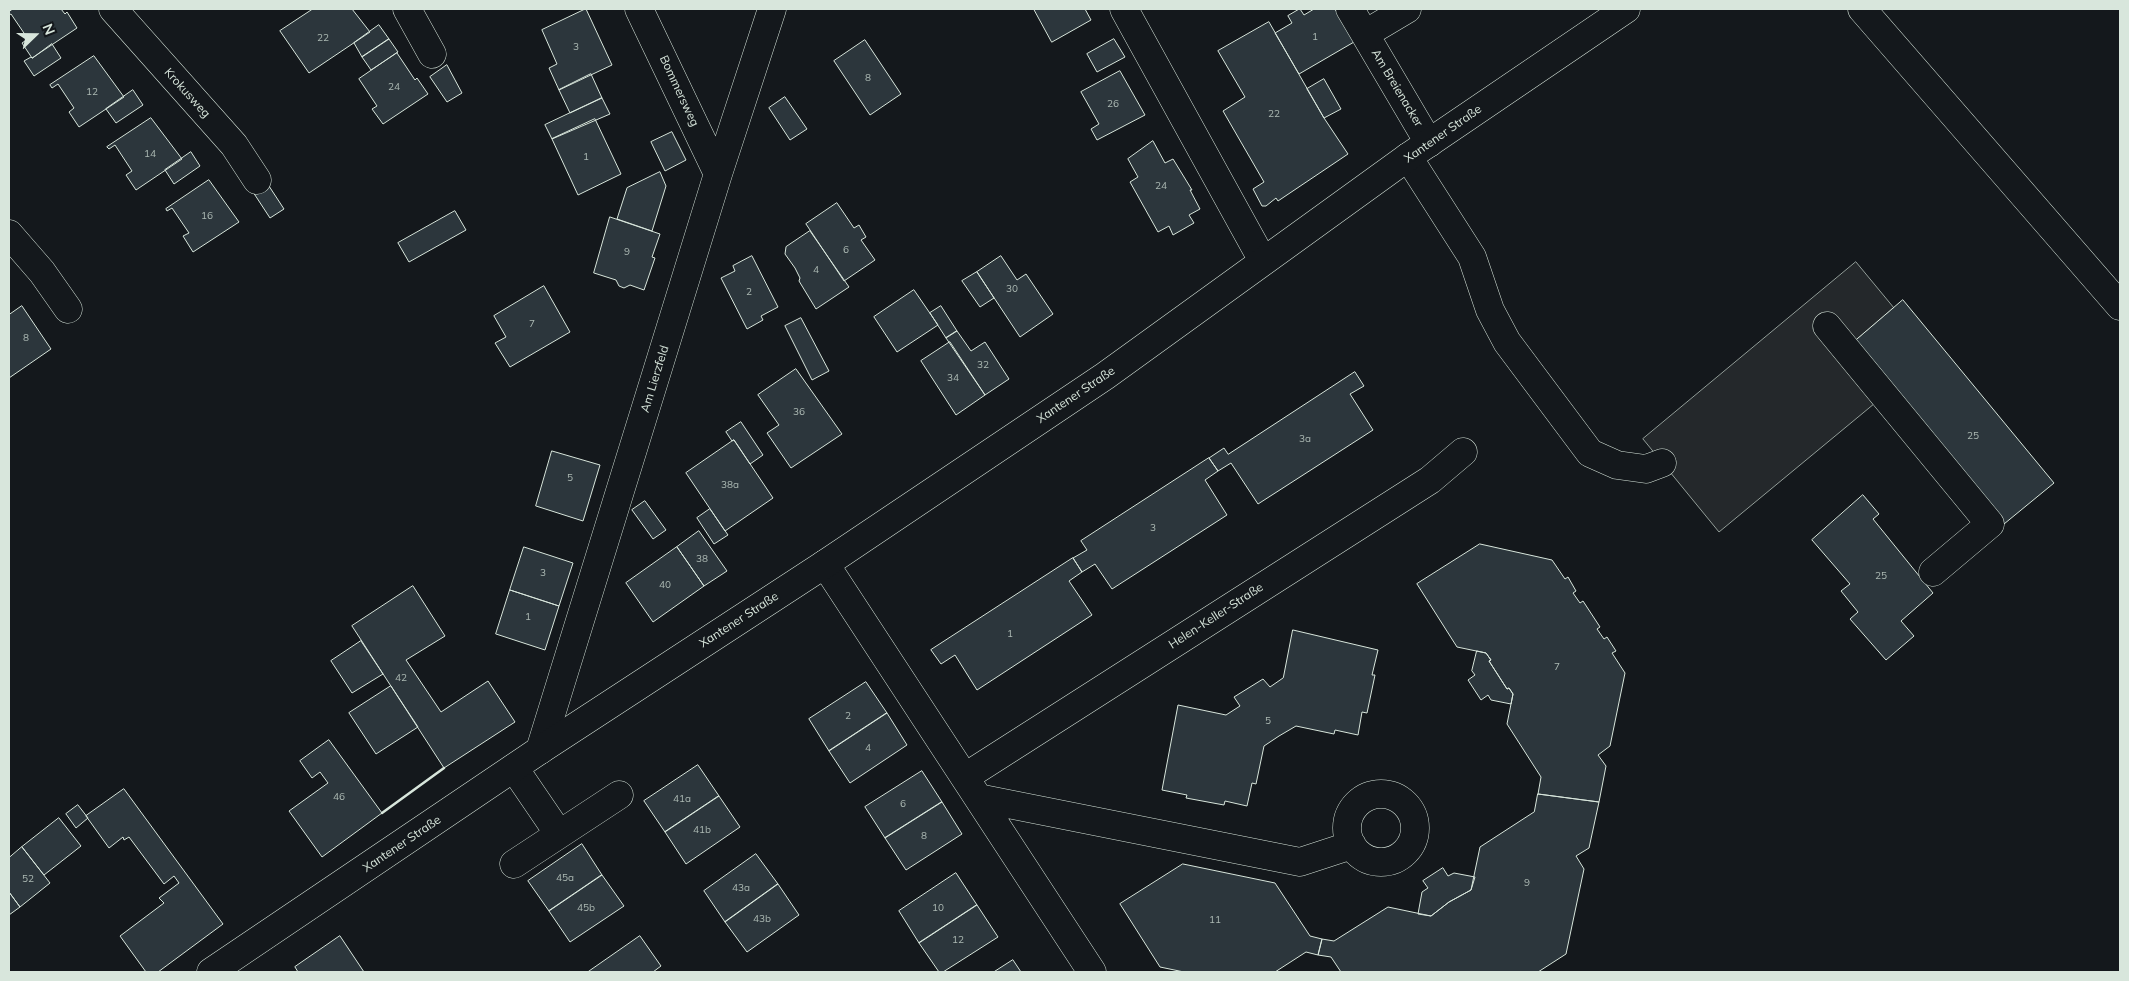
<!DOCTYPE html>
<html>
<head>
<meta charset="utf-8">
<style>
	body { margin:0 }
	#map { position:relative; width:2129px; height:981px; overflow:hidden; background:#14181c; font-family:Mulish,sans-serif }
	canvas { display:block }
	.frame { position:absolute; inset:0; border:10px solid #d8e6dc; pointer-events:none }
	.north { position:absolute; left:10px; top:10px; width:50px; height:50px; -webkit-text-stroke:4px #14181c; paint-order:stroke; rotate:68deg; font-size:14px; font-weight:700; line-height:20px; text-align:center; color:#d8e6dc }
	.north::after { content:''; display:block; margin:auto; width:18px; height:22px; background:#d8e6dc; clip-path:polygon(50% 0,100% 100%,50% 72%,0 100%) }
</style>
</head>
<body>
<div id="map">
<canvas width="2129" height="981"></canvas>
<div class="frame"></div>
<div class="north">N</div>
</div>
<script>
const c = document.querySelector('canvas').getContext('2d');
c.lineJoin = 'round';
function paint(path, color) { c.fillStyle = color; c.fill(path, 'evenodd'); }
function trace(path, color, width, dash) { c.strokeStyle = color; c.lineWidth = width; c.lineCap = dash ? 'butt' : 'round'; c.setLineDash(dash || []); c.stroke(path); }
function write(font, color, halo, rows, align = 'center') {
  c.font = font + ' Mulish,sans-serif'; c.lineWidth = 4; c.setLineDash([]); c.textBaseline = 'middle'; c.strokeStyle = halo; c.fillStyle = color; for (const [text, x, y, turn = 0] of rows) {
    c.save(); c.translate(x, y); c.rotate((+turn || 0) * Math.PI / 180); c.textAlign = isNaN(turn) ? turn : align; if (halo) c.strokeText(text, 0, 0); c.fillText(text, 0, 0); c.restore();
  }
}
const parking = new Path2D(`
	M1856 262 1894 308 1854 342 1892 389 1719 532 1643 439Z`);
paint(parking, '#24282b');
trace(parking, '#939e99', 1);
const building = new Path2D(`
	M13 9H61L65 14 67 12 77 28 32 58 22 43 28 39 11 14 9 15V12Z
	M313 9H352L370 32 309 73 280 31Z
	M586 9 612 65 559 90 549 68 557 64 542 30Z
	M1034 9H1085L1091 20 1052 42Z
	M1300 9 1304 15 1314 9H1335L1354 42 1299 74 1275 33 1292 23 1288 16Z
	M1269 22 1324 118 1348 154 1278 201 1276 198 1266 206H1262L1253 189 1264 182 1223 111 1245 97 1218 51Z
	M379 25 389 39 362 57 354 43Z
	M389 39 398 52 371 70 362 57Z
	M1114 39 1125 57 1097 72 1087 54Z
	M865 40 901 94 870 115 834 61Z
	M52 44 61 58 34 76 24 61 31 57 32 58Z
	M397 53 415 80 417 78 428 94 383 124 372 109 377 106 359 79Z
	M94 56 124 97 79 127 69 112 74 108 58 84 52 88 50 85Z
	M447 65 462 93 447 102 430 77Z
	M1120 71 1145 115 1097 140 1091 129 1099 124 1081 92Z
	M591 74 602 98 570 113 559 90Z
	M1324 79 1341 109 1324 118 1307 89Z
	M133 90 143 105 116 123 106 109Z
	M785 97 807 129 790 140 769 108Z
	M602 98 610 114 552 139 545 125Z
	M151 118 182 159 136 190 126 175 132 171 115 145 109 149 107 147Z
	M595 119 621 174 578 195 552 139Z
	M672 132 686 160 665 171 651 142Z
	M1153 141 1165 163 1173 159 1192 190H1190L1200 209 1189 215 1194 223 1173 235 1169 226 1158 232 1130 182 1138 177 1128 159Z
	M191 152 200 166 174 184 165 170Z
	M660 172 666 186 652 231 617 219 627 188Z
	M209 180 239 222 193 252 183 236 189 233 172 208 167 211 166 209Z
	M267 183 284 209 270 218 253 192Z
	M837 203 854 228 859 225 866 237 861 240 875 260 844 281 806 224Z
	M455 211 466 230 409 262 398 243Z
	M610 217 660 234 652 257 655 258 644 290 630 285 624 288 619 286 616 280 594 273Z
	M810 231 849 287 816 309 799 281 800 278 795 268 785 254 786 247Z
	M752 256 778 307 761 316 763 320 747 329 721 278 735 271 733 266Z
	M1001 256 1017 280 1026 274 1053 314 1020 337 977 272Z
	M977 272 994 298 980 307 962 281Z
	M544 286 570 332 510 367 495 343 506 337 494 316Z
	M914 290 938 325 897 352 874 317Z
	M1903 300 2054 483 2004 524 1854 342Z
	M22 306 51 349 9 378V315Z
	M941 306 957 331 946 338 930 313Z
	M801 318 829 371 812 380 785 326Z
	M957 331 971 351 985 342 1009 379 985 395 946 338Z
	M950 342 985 395 956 415 921 361Z
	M796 369 842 434 791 468 767 433 779 425 758 395Z
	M1355 372 1364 386 1350 394 1373 430 1258 504 1231 463 1218 471 1209 458 1224 448 1228 454Z
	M741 422 763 455 750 464 734 440 732 441 726 432Z
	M734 440 773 498 725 531 686 473Z
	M552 451 600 465 583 521 536 506Z
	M1209 458 1218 471 1205 480 1227 515 1112 589 1095 564 1082 572 1073 558 1087 550 1081 541Z
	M1863 495 1879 514 1873 519 1933 593 1901 621 1914 636 1886 660 1850 619 1858 612 1841 591 1850 584 1812 540Z
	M645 501 666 530 653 539 632 510Z
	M710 509 728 535 714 544 697 518Z
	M699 531 727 571 704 586 677 547Z
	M1480 544 1552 560 1565 579 1568 577 1576 591 1573 593 1580 603 1583 601 1600 627 1597 629 1604 639 1607 637 1616 651 1612 653 1625 673 1610 746 1598 755 1606 766 1599 802 1538 794 1541 777 1507 724 1513 694 1509 688 1507 689 1489 661 1491 660 1486 653 1457 647 1417 584Z
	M524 547 573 563 559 606 510 590Z
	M677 547 704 586 653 622 626 583Z
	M1073 558 1082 572 1069 581 1092 615 977 690 955 655 941 664 931 650Z
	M413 586 445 636 406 660 441 712 488 681 515 722 444 768 352 626Z
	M510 590 559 606 545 650 496 634Z
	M1293 630 1378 650 1372 675H1375L1367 713 1362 712 1358 735 1335 730 1334 734 1296 726 1279 736 1264 746 1256 784 1252 783 1247 806 1225 801 1224 805 1186 798 1187 795 1162 790 1178 705 1226 715 1240 706 1234 697 1263 679 1270 687 1283 678Z
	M361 641 383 674 352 693 331 661Z
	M1477 651 1486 653 1491 660 1489 661 1507 689 1509 688 1513 694 1511 704 1491 700 1488 695 1481 700 1468 680 1475 675 1472 671Z
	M866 682 887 713 829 751 809 719Z
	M391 686 418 727 376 754 349 713Z
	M887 713 907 745 850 783 829 751Z
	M329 740 382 813 322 857 289 811 328 783 320 772 312 778 300 761Z
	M698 765 719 796 665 832 644 801Z
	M922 771 942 802 885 838 865 807Z
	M124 789 223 924 158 972H146L120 936 164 903 159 898 179 883 174 876 164 884 129 837 124 840 123 837 109 848 86 816Z
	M1538 794 1599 802 1589 848 1576 856 1584 869 1566 954 1538 972H1341L1331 957 1318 955 1322 939 1334 941 1388 907 1431 916 1449 902 1471 890 1480 847 1534 812Z
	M719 796 740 827 686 864 665 832Z
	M942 802 962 834 906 870 885 838Z
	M78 805 88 818 76 828 66 814Z
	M59 818 81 846 44 875 22 847Z
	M582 844 602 875 549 911 528 881Z
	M22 847 50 883 20 907 9 892V858Z
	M756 854 778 884 725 922 704 891Z
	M1183 864 1275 883 1310 936 1322 939 1318 955 1306 952 1275 972H1184L1160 967 1120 904Z
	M1443 868 1448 876 1454 873 1475 877 1471 890 1449 902 1431 916 1418 914 1422 892 1428 888 1423 881Z
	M956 873 977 905 919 943 899 911Z
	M602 875 624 906 570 942 549 911Z
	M778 884 799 915 747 952 725 922Z
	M9 892 20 907 9 915Z
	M977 905 998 937 943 972H939L919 943Z
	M340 936 364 972H298L295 967Z
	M640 936 661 966 653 972H588Z
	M1013 960 1021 972H994Z`);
paint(building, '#2c363c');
trace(building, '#d8e6dc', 1);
const minor = new Path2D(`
	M113 9 234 145 257 180
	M407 9 432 54
	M639 9 718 174
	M1124 9 1263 261
	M1350 9 1429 143
	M1862 9 2120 306
	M1365 34 1407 9
	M1408 157 1472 257 1490 310 1507 342 1590 453 1617 465 1646 469 1662 463
	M9 234 42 272 68 309
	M1827 326 1990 524 1933 572
	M825 564 1092 972
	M540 750 718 174 772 9
	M514 768 559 834
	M965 777 1430 480 1463 452
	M1347 828a34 34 0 1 1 68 0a34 34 0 1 1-68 0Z
	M978 798 1300 862 1352 845
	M514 864 619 795`);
const major = new Path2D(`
	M211 972 540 750 825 564 1105 376 1408 157 1626 9`);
trace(minor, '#d8e6dc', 29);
trace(major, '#d8e6dc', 29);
trace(minor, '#14181c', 28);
trace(major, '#14181c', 28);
trace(new Path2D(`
	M382 813 444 768`), '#d8e6dc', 2.5);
write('10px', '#adbab4', null, [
	["1",1315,37],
	["22",323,38],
	["3",576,47],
	["8",868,78],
	["24",394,87],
	["12",92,92],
	["26",1113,104],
	["22",1274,114],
	["14",150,154],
	["1",586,157],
	["24",1161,186],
	["16",207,216],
	["6",846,250],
	["9",627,252],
	["4",816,270],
	["30",1012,289],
	["2",749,292],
	["7",532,324],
	["8",26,338],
	["32",983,365],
	["34",953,378],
	["36",799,412],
	["25",1973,436],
	["3a",1305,439],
	["5",570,478],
	["38a",730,485],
	["3",1153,528],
	["38",702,559],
	["3",543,573],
	["25",1881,576],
	["40",665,585],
	["1",528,617],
	["1",1010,634],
	["7",1557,667],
	["42",401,678],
	["2",848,716],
	["5",1268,721],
	["4",868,748],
	["46",339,797],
	["41a",682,799],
	["6",903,804],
	["41b",702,830],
	["8",924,836],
	["45a",565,878],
	["52",28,879],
	["9",1527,883],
	["43a",741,888],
	["45b",586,908],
	["10",938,908],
	["43b",762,919],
	["11",1215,920],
	["12",958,940]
]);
write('12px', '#d8e6dc', '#14181c', [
	["Am Breienacker",1397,88,59],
	["Bommersweg",679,91,65],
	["Krokusweg",187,93,48],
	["Xantener Straße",1443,134,-35],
	["Am Lierzfeld",655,379,-73],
	["Xantener Straße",1076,395,-34],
	["Helen-Keller-Straße",1216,616,-33],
	["Xantener Straße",739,620,-33],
	["Xantener Straße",402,844,-34]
]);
</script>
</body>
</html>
